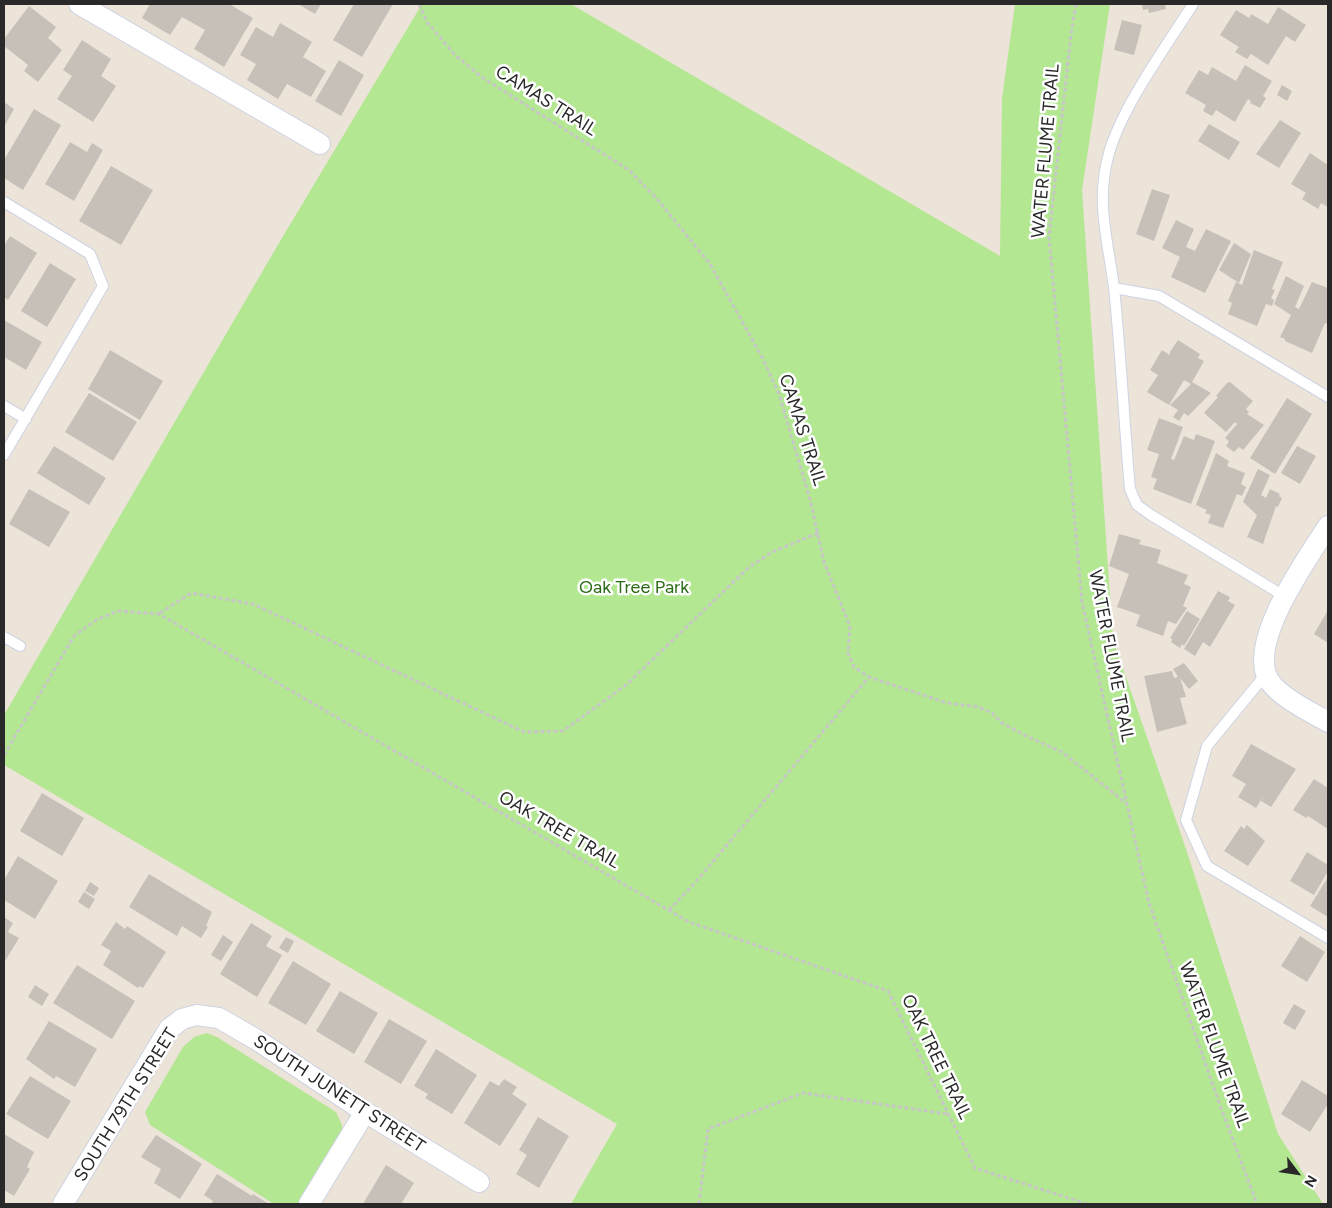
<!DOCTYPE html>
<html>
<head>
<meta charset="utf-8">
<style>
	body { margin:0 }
	#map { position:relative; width:1332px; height:1208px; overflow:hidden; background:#ece3d9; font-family:Figtree,sans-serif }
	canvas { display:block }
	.frame { position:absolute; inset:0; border:5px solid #292929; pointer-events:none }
	.north { position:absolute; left:1272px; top:1148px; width:50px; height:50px; -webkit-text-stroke:4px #fff; paint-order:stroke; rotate:121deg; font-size:14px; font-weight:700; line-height:20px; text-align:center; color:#292929 }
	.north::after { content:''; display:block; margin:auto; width:18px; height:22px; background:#292929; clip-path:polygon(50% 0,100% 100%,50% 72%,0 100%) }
</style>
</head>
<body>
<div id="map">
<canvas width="1332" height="1208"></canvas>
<div class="frame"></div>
<div class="north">N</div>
</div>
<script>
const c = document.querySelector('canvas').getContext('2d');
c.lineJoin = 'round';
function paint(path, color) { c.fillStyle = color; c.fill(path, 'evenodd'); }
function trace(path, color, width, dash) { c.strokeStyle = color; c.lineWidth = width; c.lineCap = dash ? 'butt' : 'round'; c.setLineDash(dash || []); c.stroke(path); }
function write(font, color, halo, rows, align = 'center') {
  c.font = font + ' Figtree,sans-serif'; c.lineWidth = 5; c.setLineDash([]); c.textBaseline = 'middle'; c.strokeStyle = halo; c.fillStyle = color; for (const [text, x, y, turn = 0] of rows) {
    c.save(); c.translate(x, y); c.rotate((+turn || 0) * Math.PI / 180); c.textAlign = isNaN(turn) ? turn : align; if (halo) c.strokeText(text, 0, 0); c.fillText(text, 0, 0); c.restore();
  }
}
paint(new Path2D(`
	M422 4H571L1000 256 1002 99 1015 4H1110L1082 190 1113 640 1185 846 1278 1134 1323 1204H571L617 1124 4 765V715L279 243Z
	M207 1033 217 1037 336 1112 342 1125V1136L301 1204H274L150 1125 145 1112 183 1047 194 1037Z`), '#b3e791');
paint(new Path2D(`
	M150 4H229L253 18 224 67 194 49 205 30 182 17 170 35 142 18Z
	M298 4H321L315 14Z
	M354 4H393L362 57 333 40Z
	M1142 4H1165L1166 9 1149 13 1148 9 1143 10Z
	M29 6 56 27 48 38 62 50 38 82 24 71 28 65 4 46V39Z
	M1278 7 1306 25 1295 42 1286 36 1268 65 1251 54 1247 59 1235 52 1239 47 1220 35 1236 10 1249 18 1251 14 1268 24Z
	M1122 20 1142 25 1134 55 1114 50Z
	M280 23 312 42 303 57 326 71 311 97 287 84 278 99 247 80 256 64 240 55 256 27 273 37Z
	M82 40 111 59 101 76 116 86 93 122 57 99 72 76 63 70Z
	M339 60 364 75 341 116 315 101Z
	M1245 65 1272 81 1263 96 1266 98 1260 108 1250 103 1251 101 1248 99 1235 122 1216 110 1212 116 1203 111 1206 105 1185 93 1199 70 1208 75 1212 67 1236 81Z
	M1282 85 1292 91 1287 101 1277 95Z
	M4 102 14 109 4 127Z
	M34 109 61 125 23 190 4 178V160Z
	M1280 120 1301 133 1279 168 1256 154Z
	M1209 124 1240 142 1229 160 1198 141Z
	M70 142 87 152 92 143 103 150 74 201 45 184Z
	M1310 153 1328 165V207L1321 203 1318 209 1302 199 1306 193 1291 184Z
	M111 166 153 190 121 245 79 221Z
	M1152 189 1170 195 1154 241 1136 234Z
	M1176 220 1194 229 1186 247 1195 251 1206 229 1231 241 1205 293 1171 277 1180 257 1162 248Z
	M10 236 37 253 8 300 4 297V246Z
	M1234 243 1251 254 1239 283 1219 270Z
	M1254 250 1283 262 1272 289 1275 290 1271 298 1274 300 1272 306 1266 304 1257 326 1228 314 1232 303 1228 301 1236 282 1242 285Z
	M50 263 76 279 47 327 21 311Z
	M1286 276 1304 286 1295 307 1299 309 1312 282 1328 288V324L1325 323 1312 353 1285 341V339L1280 337 1291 315 1274 304Z
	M4 320 42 342 26 370 4 357Z
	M1178 340 1200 354 1198 358 1204 361 1192 382 1211 393 1188 416 1184 413 1179 421 1173 417 1178 410 1170 405 1191 384 1184 380 1169 405 1147 392 1158 375 1150 370 1162 350 1170 355V352Z
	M110 350 163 381 140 420 88 389Z
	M1230 382 1253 401 1246 409 1249 412 1247 414 1264 425 1243 450 1239 447 1234 452 1226 446 1229 441 1225 438 1237 424 1235 422 1226 432 1204 413 1218 397 1216 396 1227 383Z
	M89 393 137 422 113 461 65 432Z
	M1287 398 1312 414 1275 474 1250 458Z
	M1159 418 1183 427 1171 459 1174 460 1184 436 1194 440 1196 434 1215 441 1191 504 1153 489 1157 479 1151 477 1159 454 1147 450Z
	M54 446 106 478 89 505 37 473Z
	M1297 446 1316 456 1300 484 1281 473Z
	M1216 453 1229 461 1227 466 1245 473 1241 484 1246 487 1242 496 1237 494 1223 528 1208 523 1211 515 1205 513 1207 510 1196 505Z
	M1258 469 1270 475 1261 495 1266 498 1270 489 1280 494 1279 496 1282 498 1278 507 1276 506 1263 544 1247 537 1257 515 1243 502Z
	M29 489 70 512 49 547 9 524Z
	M1119 534 1141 540 1139 544 1161 550 1157 563 1188 575 1184 584 1191 587 1183 606 1187 608 1176 624 1168 621 1163 636 1136 626 1140 615 1117 607 1129 574 1109 566Z
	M1218 591 1230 597 1228 601 1235 605 1210 647 1203 642 1195 656 1184 649Z
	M1328 610V643L1314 634Z
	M1187 611 1200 619 1184 646 1182 644 1180 648 1171 642 1172 639 1170 638Z
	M1184 663 1198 681 1189 689 1180 678 1186 697 1180 698 1187 724 1157 732 1144 676 1172 671 1174 678 1178 677 1173 669Z
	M1251 744 1296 769 1271 807 1261 801 1264 795 1256 808 1238 797 1246 784 1232 776Z
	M1314 779 1328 788V829L1308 816 1306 818 1293 810Z
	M42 793 84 818 62 856 20 831Z
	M1247 825 1265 841 1248 866 1224 851 1241 826 1244 829Z
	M1307 852 1328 865V871L1314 895 1290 881Z
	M18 856 58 881 35 919 4 900V880Z
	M149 874 212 912 206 926 208 927 201 938 182 926 177 936 129 907Z
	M1328 877V917L1310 906Z
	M90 882 99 888 94 896 85 891Z
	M84 892 95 899 89 909 78 902Z
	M4 917 13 923 8 932 19 938 4 963Z
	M116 922 125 929 127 926 166 952 143 988 139 986 138 988 103 965 111 951 101 945Z
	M251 923 272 936 266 946 282 955 257 997 220 974Z
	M223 935 233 942 221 961 211 955Z
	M1300 936 1325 952 1307 982 1281 966Z
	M286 937 294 941 288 953 279 948Z
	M293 961 331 984 306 1025 268 1003Z
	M77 965 135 1001 112 1039 53 1003Z
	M35 985 49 994 42 1006 28 997Z
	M340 991 378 1013 354 1054 316 1031Z
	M1294 1004 1306 1011 1295 1030 1283 1023Z
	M389 1019 427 1041 401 1084 364 1062Z
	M49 1021 97 1049 75 1087 56 1076 54 1079 26 1059Z
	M436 1049 477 1075 452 1114 425 1098 428 1094 414 1086Z
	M30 1076 71 1101 48 1139 6 1114Z
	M504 1079 517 1087 512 1094 527 1104 500 1146 464 1123 490 1081 499 1086Z
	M1302 1080 1328 1096V1104L1310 1132 1281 1114Z
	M538 1117 569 1136 539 1188 516 1174 527 1155 519 1150Z
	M4 1134 34 1152 27 1167 30 1169 14 1196 4 1190Z
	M156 1135 202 1164 180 1199 154 1183 161 1169 141 1157Z
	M386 1165 414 1183 401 1204H363Z
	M217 1174 252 1196 253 1194 269 1204H211L213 1201 204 1195Z`), '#c7c0b9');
const lane = new Path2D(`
	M1193 4C1166 47 1123 105 1109 153 1095 203 1108 239 1114 288 1121 355 1124 422 1130 489L1137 505 1151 515 1284 596
	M4 202 90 254 103 286 4 455
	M1114 288 1159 296 1328 397
	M4 406 26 419
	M4 637 20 646
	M1266 674 1207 746 1186 820 1207 866 1328 938`);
const street = new Path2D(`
	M79 4 320 144
	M1328 526C1307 559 1253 634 1266 674 1272 694 1311 712 1328 722
	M63 1204 169 1029 182 1019 196 1015 219 1018 257 1040 365 1112 479 1182
	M309 1204 365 1112`);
trace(lane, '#ced3e3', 12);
trace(street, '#ced3e3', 22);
trace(new Path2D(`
	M419 4 427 22 455 55 483 78 629 170 658 200 710 264 763 359 779 394 810 499 824 562 850 626 848 653 854 667 869 677 947 703 979 707 992 713 1002 723 1026 736 1062 752 1126 803
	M1076 4 1071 34 1049 237 1082 602 1149 903 1221 1108 1257 1204
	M160 613 191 593 253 604 524 732 563 731 626 685 748 568 772 552 818 533
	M4 755 74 636 96 620 118 611 159 614 689 922 888 991 975 1168 1087 1204
	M669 910 694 884 869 677
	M699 1204 708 1129 803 1093 948 1114`), '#c7c7c7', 3, [4, 2.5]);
trace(lane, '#fff', 10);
trace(street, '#fff', 20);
write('18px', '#292929', '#fff', [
	["CAMAS TRAIL",546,101,32],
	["WATER FLUME TRAIL",1046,151,-85],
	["CAMAS TRAIL",802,430,72],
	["WATER FLUME TRAIL",1111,656,79],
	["OAK TREE TRAIL",559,830,30],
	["WATER FLUME TRAIL",1214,1045,70],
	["OAK TREE TRAIL",936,1057,64],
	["SOUTH JUNETT STREET",339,1094,33],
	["SOUTH 79TH STREET",126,1105,-58]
]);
write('18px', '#2b6a14', '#fff', [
	["Oak Tree Park",634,588]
]);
</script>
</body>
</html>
